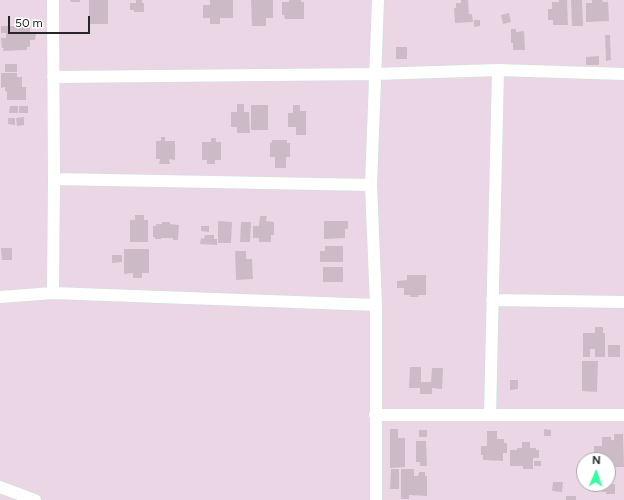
<!DOCTYPE html>
<html>
<head>
<meta charset="utf-8">
<style>
	body { margin:0 }
	#map { position:relative; width:624px; height:500px; overflow:hidden; background:#ebd6e5; font-family:Figtree,sans-serif }
	canvas { display:block }
	.north { position:absolute; left:576px; top:452px; width:40px; height:40px; box-sizing:border-box; background:#fff; border:1px solid #a8a8a8; border-radius:50%; rotate:2deg; font-size:11px; font-weight:700; line-height:16px; text-align:center; color:#262626 }
	.north::after { content:''; display:block; margin:auto; width:14px; height:18px; background:#2fff9c; clip-path:polygon(50% 0,100% 100%,50% 72%,0 100%) }
	.scale { position:absolute; left:8px; top:16px; width:82px; height:18px; box-sizing:border-box; border:2px solid #262626; border-top:0; padding-left:5px; font-size:12px; line-height:14px; white-space:nowrap; color:#262626; -webkit-text-stroke:3px #fff; paint-order:stroke }
</style>
</head>
<body>
<div id="map">
<canvas width="624" height="500"></canvas>
<div class="north">N</div>
<div class="scale">50 m</div>
</div>
<script>
const c = document.querySelector('canvas').getContext('2d');
c.lineJoin = 'round';
function paint(path, color) { c.fillStyle = color; c.fill(path, 'evenodd'); }
function trace(path, color, width, dash) { c.strokeStyle = color; c.lineWidth = width; c.lineCap = dash ? 'butt' : 'round'; c.setLineDash(dash || []); c.stroke(path); }
paint(new Path2D(`
	M70 0H80V2H71Z
	M89 0H108V24H89Z
	M136 0H142V3H144V12H134V10H130V3H136Z
	M210 0H233V18H220V24H210V18H203V5H210Z
	M251 0H273V18H266V26H252Z
	M289 0H301V2H304V19H285L284 15H282V2H289Z
	M461 0H468L469 14H472L473 22 455 23 454 8H456V3H461Z
	M559 0H567L568 25H553V20H548V9H552V2H559Z
	M571 0H582L583 26H572Z
	M592 0H602L603 2H608L609 21 586 22V3H592Z
	M509 13 511 22 503 24 501 15Z
	M474 20H480V26L474 27Z
	M1 26H27V28H30V33H36L35 40H30V47H27V50L3 51 4 48H2L1 38H6V33H1Z
	M511 29H516V32L524 31 525 50H513V43H511Z
	M605 35H610L611 60 606 61Z
	M396 47H407V59H396Z
	M599 56V65H586V57Z
	M5 64H17V72H5Z
	M1 73H17V77H22V87H26V100H7V92L5 91V87L1 88Z
	M237 104H244V112H249L250 133H237V127H231V112H237Z
	M251 105H268V130H251Z
	M293 105H300V111H306V135H296V127H288V113H293Z
	M10 106H18V113H9Z
	M19 106H28V113H19Z
	M24 117V125L17 126 16 118Z
	M8 118H15V125L8 124Z
	M161 137H165V141H175V160L169 159 170 164H159L160 159H156V141H161Z
	M211 138H216V142H221V160H215V164H207V160H202V142H211Z
	M272 140H287V143H290V157H286V168H275V157H270V142L272 143Z
	M135 215H144V220H148V242H130V220H135Z
	M260 216H267L266 221 274 222V235H271V242H259V238H253V226H259Z
	M218 221 232 222 231 243H218Z
	M324 221H348V229H345V238L324 239Z
	M162 222H170V224L179 225 178 240H173V238H161V239H155V237H153V226H156V224H162Z
	M241 222H251L250 242H240Z
	M201 226H209V232L201 231Z
	M205 235H214V239H217V245L200 244 201 238 204 239Z
	M325 246H343V262H320V251H325Z
	M1 248H12V260H2Z
	M124 249H149V273H142V278H133V273L124 274Z
	M235 251H246V259H252L253 279 236 280Z
	M112 255H122V262L112 263Z
	M323 267H343V282H323Z
	M407 275H426V295H418V297H410V295H404V288H397V281L407 280Z
	M595 327H603V333H605V357H595V349H590V357H583V333H595Z
	M608 345H620V357H608Z
	M582 361H598L597 392 582 391Z
	M410 367H421V382H431L432 368H443L442 389 432 388V394H420V388H409Z
	M510 380H518V389L510 390Z
	M390 429H398V438H405V467L390 468Z
	M544 429 551 430V436H544Z
	M419 430H427V437H419Z
	M487 431H497V439H504V443H507V453H503V461L483 460V455H481V446H487Z
	M614 434H623L624 467H614V462H608V460H594V446H602V437H611V440H614Z
	M416 441H426L427 466H420V462H416Z
	M522 442H530V448H536V450H539V458H533V469H523V466H510V450H517V448H522Z
	M534 461H541V466H534Z
	M391 469H399V489H390Z
	M401 469H414V476H418L419 472H425V476H427V496L409 495V499H401Z
	M553 482H563L562 492 552 491Z
	M615 484V494H606V492H601V485Z
	M566 496H576V500H566Z`), '#ccbbc7');
const minor = new Path2D(`
	M53 77 375 74 498 70 624 74
	M54 179 371 185
	M53 293 54 179 53 0
	M0 297 53 293 376 305
	M492 300 624 302
	M375 415H624
	M490 415 498 70
	M0 487 35 500
	M376 500V305L371 185 378 0`);
trace(minor, '#cbe2d7', 13);
trace(minor, '#fff', 12);
</script>
</body>
</html>
